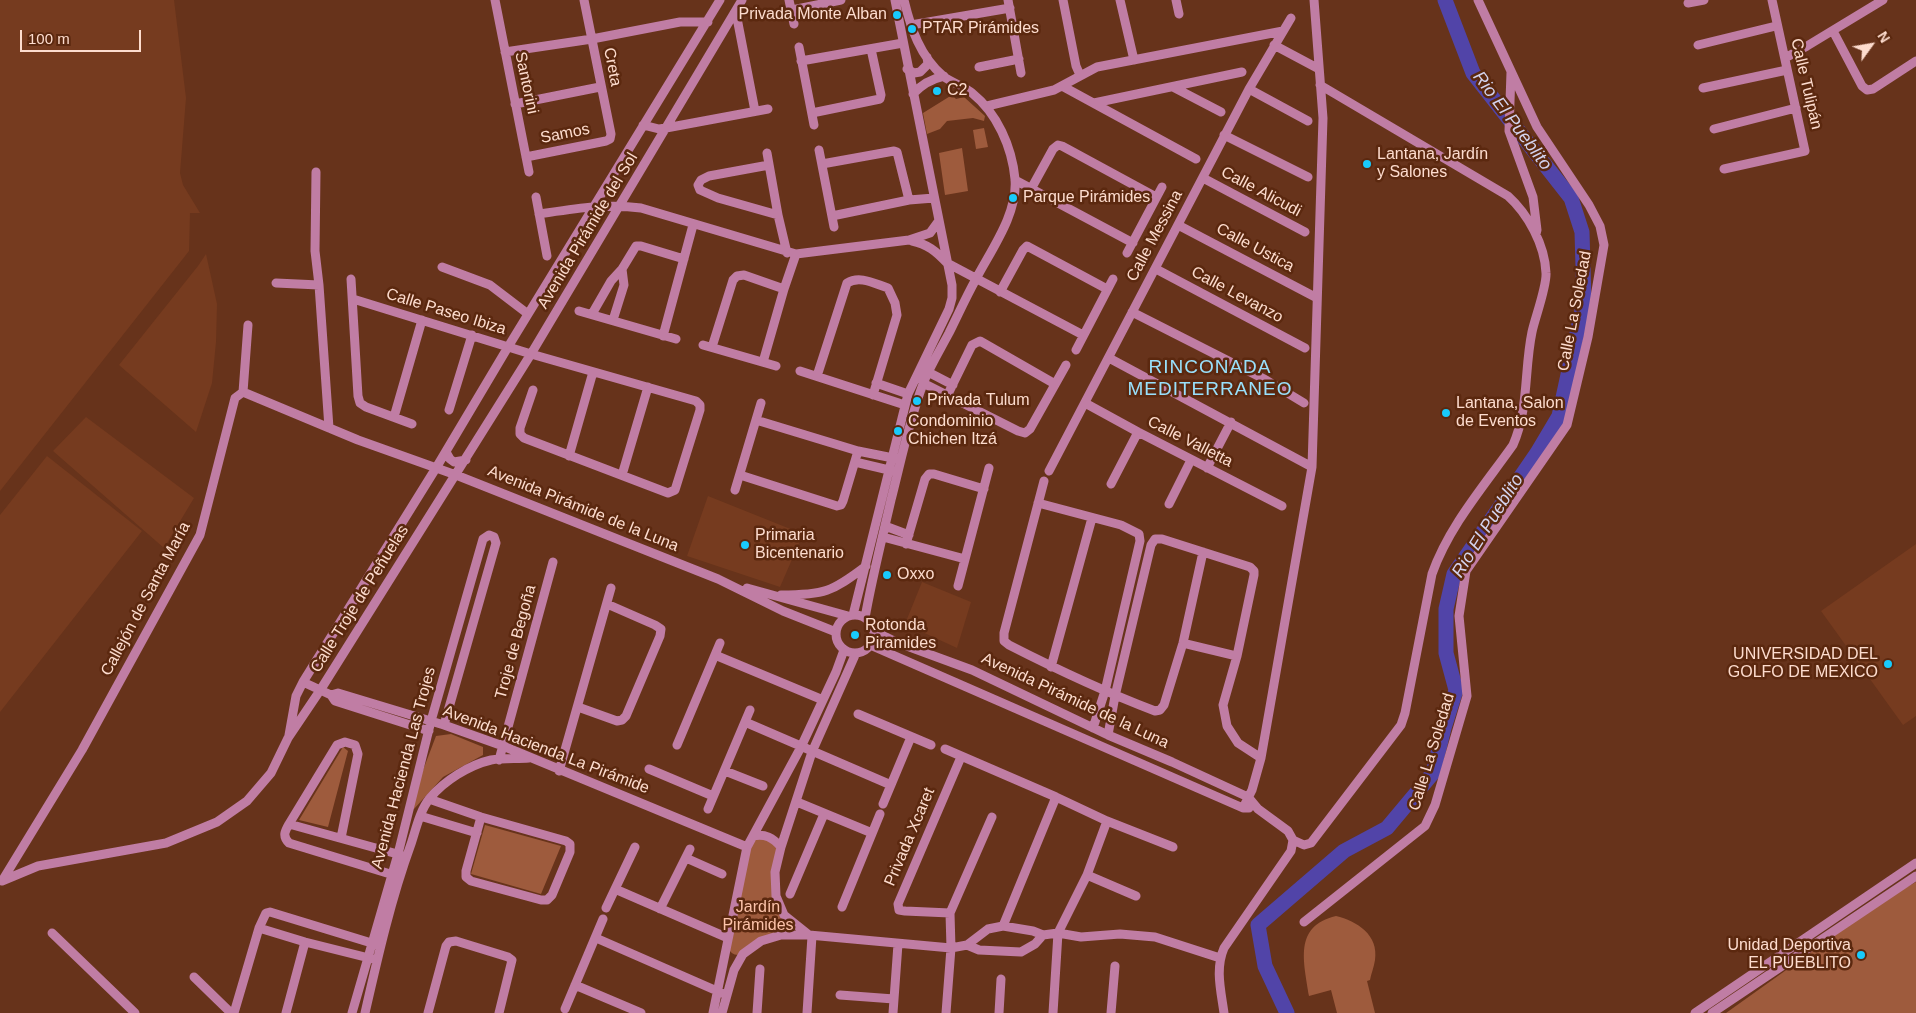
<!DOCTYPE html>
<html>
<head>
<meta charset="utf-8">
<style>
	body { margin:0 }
	#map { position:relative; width:1916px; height:1013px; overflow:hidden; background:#67331b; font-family:Helvetica,sans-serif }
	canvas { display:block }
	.north { position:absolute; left:1846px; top:20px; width:50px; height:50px; -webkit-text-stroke:4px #5b280f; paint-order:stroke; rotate:58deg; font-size:14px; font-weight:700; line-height:20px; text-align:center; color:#fddcce }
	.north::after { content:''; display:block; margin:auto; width:18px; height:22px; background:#fddcce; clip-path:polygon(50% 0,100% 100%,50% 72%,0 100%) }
	.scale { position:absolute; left:20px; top:30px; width:121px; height:22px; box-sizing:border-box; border:2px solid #fddcce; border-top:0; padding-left:6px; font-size:15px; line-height:18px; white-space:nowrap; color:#fddcce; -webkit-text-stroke:4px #5b280f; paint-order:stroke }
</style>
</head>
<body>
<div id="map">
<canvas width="1916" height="1013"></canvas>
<div class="north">N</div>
<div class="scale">100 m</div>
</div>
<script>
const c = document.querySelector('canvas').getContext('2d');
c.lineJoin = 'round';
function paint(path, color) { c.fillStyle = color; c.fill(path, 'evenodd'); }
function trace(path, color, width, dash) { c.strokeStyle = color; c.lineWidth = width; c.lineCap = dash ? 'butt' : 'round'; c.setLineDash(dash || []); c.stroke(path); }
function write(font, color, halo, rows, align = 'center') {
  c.font = font + ' Helvetica,sans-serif'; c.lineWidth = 5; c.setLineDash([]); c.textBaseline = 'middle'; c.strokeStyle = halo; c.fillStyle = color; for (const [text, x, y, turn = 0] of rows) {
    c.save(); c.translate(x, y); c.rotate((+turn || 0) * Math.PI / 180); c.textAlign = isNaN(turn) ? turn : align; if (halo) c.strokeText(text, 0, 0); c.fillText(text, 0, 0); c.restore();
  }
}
paint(new Path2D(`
	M0 0H174L186 98 180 173 183 185 200 213H190L189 251 0 491Z
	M206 254 217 304 216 342 212 383 196 432 119 365 198 266Z
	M86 417 194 498 164 548 53 451Z
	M47 456 142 531 0 712V515Z
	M708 496 803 534 780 587 687 556Z
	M1916 544V716L1903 725 1821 611Z
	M922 582 971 602 957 648 905 624Z`), '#763b1f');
paint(new Path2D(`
	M952 95 956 99 964 97 985 116 984 121 973 118 947 121 940 129 927 134 923 113Z
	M984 128 988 147 976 149 973 130Z
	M962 148 968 191 945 195 939 153Z
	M451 734 483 747V755L443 777 414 809 409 807 436 736Z
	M343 747 348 751 328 827 299 820Z
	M485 825 561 846 541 894 471 874Z
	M760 834 781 847C779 862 775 880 776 895 777 909 792 916 786 931L739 955C732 955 731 952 727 947L747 847Z
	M1916 882V1013H1726L1887 898Z
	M1336 916C1357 921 1379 935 1375 960 1374 967 1371 974 1370 980L1367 981 1375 1013H1337L1331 990 1309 996C1304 962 1293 926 1336 916Z`), '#9e5b3d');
trace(new Path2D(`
	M1287 1013 1265 966 1258 925 1344 851 1387 828 1433 773 1444 728 1456 690 1446 653V609L1454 574 1537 453 1559 416 1584 301 1582 232 1571 198 1473 73 1445 0`), '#5144a8', 15);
trace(new Path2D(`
	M495 0 529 172
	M789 0 794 24
	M1008 0 1021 73
	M1063 0 1076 66 1080 75
	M1120 0 1134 60
	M1176 0 1179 14
	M1688 3 1704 0
	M792 10 841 0
	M734 13 737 18 755 111
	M911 25 1010 8
	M1833 31 1862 86 1867 90 1873 89 1916 61
	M1274 45 1319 69
	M1698 45 1776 26
	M799 47 814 125
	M505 52 592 39 680 22H708
	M1785 58 1807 46 1883 0
	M801 61 903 43
	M979 67 1019 59
	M907 69 914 73 920 72 928 64 927 57
	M1511 72 1509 131 1533 197 1537 230 1536 234
	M1062 86 1196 159
	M1173 87 1221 112
	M1703 88 1787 70
	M1249 89 1308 121
	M913 94C922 84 931 79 944 76
	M1094 103 1242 72
	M515 104 600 87
	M987 106 1054 90 1097 67 1283 31
	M812 113 880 99 881 95 871 49
	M643 125 659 129 666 128 768 109
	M1714 129 1796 108
	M1224 135 1308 177
	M819 150 834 227
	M767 153 778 215 787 253
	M526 157 606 141 610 139 611 134 584 0
	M822 164 894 151 897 152 909 200
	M769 165 709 176 701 180 698 185 700 190 718 198 778 215
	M1724 169 1805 151 1772 0
	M316 172 315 251 319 285 329 428
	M1203 178 1305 232
	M1015 180 1133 243
	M1031 189 1053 149 1058 145 1062 146 1156 197
	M536 197 547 256
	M539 214C573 209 606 203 641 208L796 254 909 240 930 233 938 222
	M832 216 909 200 934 198
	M1178 225 1317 298
	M912 241C927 244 936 251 947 263L1083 335
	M1127 253 1162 187
	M442 267 490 285 528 314
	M1156 269 1305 348
	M351 279 358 396 360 403 366 407 412 424
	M276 283 319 285
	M1000 292 1023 250 1027 246 1107 289
	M353 299 531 354 696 401 700 405V410L675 490 668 493 524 438 520 434V428L533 390
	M579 311 676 339
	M1132 312 1266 380 1304 403
	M592 314 611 281 622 269 636 246H641L684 259
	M613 320 624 285 622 269
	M663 336 693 225
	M703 345 776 366
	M712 347 733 280 737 276 744 275 784 289
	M1076 350 1113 279
	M1109 358 1312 467
	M763 362 784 289 796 254
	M800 371 905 405
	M928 372 953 385
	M817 376 847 283C860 275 875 284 888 288L895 303 897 315 873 395
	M876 383 908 394
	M923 383 1018 431 1025 433 1030 429 1066 365
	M243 392 248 325
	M948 394 972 345 980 341 1055 384
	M1085 403 1138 432 1282 506
	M449 410 472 335
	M394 417 422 320
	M756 420 858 451 898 459
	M446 452 450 459 454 462 466 460
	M569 456 593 372
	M855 462 893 471
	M1207 468 1231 422
	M1049 471 1249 89 1291 18
	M622 475 648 387
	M740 475 837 506 841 505 843 501 858 451
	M1044 481 1004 633V641L1009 645C1056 669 1105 692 1155 711L1160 710 1164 705 1183 643 1203 552
	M1111 484 1138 432
	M735 490 761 403
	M1038 503 1121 525 1139 534 1140 541 1105 691 1093 728
	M1169 504 1191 460
	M885 526 909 535
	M883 537 965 559
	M906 544 925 479 929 474H934L984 489
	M958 586 989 468
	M747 588 848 616
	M781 595C824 595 832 592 866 566
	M853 615 908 394 949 309 952 298V285L895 0
	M836 634a19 19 0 1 1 38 0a19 19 0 1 1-38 0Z
	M865 618C872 578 882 539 891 500 901 461 909 421 923 384 930 366 940 350 949 333 958 315 966 297 976 279 991 250 1018 214 1015 179 1012 147 997 113 972 93 964 86 952 83 943 76 920 56 911 29 904 0
	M874 631 896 642 972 670 1108 735 1172 762 1248 797 1258 809 1288 831 1293 840 1291 851 1224 948C1215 969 1221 991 1224 1013
	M1183 643 1237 656
	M870 645 1243 808H1249
	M715 655 823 700
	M1051 667 1092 518
	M303 682 331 695 335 701 429 731
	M331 695 338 693 444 725 503 746 747 847
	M578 707 617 721 622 720 626 716 660 636 661 629 655 625 607 604
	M858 714 931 745
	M745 722 891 785
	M289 735 296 696 303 682 436 468 508 347 720 0
	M1108 735 1115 696 1151 545 1155 539H1162L1250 567 1254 571V575L1237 656 1223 705 1227 726 1238 743 1261 758
	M677 745 720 643
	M945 749 1056 797 1107 821 1173 847
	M499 760 553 562
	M649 769 713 796
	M559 771 611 588
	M725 771 763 786
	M429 799 481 817 566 841 570 844V852L552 895 547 900H541L471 881 466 877V871L481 817
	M797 802 872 833
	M883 804 911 737
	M1243 808 1252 790 1261 758 1312 467 1323 118 1314 0
	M708 809 750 710
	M420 816 477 833
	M289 824 401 855
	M753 836C765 833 773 838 781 847
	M341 838 358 754 355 745 345 742 337 745 289 824C285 831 282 836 289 843L400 877
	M1293 840 1304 845 1311 843 1401 725 1405 713 1432 574C1449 526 1484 486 1513 445 1529 409 1524 370 1532 332 1535 318 1547 286 1546 273 1545 245 1528 214 1508 196L1320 85
	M686 858 722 874
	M1087 875 1136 896
	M2 881 38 866 166 843 217 822 247 801 271 773 288 738 321 689 531 354 742 0
	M2 881 82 750 200 535 235 398 243 392 358 440 456 475 718 579 783 611 836 632
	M615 889 728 938
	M790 894 824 814
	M842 907 880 814
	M606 908 635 847
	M660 909 690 849
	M950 913 905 911 899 910 898 904 961 757
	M1304 922 1425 826 1435 805 1467 696 1459 616 1466 571 1567 425 1588 337 1604 245 1600 226 1589 205 1537 127 1478 0
	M1003 926 1056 797
	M259 928 305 942 373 959
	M52 933 135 1013
	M809 935 784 915 776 896 775 872 781 847 812 752 856 653
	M596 938 724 994
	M967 945 979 950 1021 952 1035 944 1043 935
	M194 977 231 1013
	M575 985 641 1013
	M840 995 894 999
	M565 1009 603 919
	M234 1013 259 928 266 913 270 912 378 945
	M286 1013 305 942
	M352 1013 398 854 431 721 483 539 489 535 494 537 496 543 444 725
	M365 1013C378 956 391 899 411 844 416 829 420 810 430 798 444 781 469 765 491 760 503 758 517 759 529 758
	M428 1013 446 946 449 942 456 941 508 957 512 960 499 1013
	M713 1013 747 847 801 747 836 672 844 650
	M722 1013 734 970 743 954 761 941 781 935H809L951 948 967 945 988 929 1003 926 1033 931 1043 935 1058 933 1081 937 1120 934 1155 937 1220 958
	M757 1013 760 969
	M807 1013 812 936
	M893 1013 898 944
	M946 1013 951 948 950 913 992 817
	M999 1013 1001 979
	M1053 1013 1058 933 1087 875 1107 821
	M1111 1013 1115 966
	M1695 1013 1916 863
	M1712 1013 1916 876`), '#c07da4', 9);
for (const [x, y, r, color] of [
	[897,15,5,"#18cafc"],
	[912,29,5,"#18cafc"],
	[937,91,5,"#18cafc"],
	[1367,164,5,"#18cafc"],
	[1013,198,5,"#18cafc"],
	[917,401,5,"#18cafc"],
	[1446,413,5,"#18cafc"],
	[898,431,5,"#18cafc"],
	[745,545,5,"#18cafc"],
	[887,575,5,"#18cafc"],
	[855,635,5,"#18cafc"],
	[1888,664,5,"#18cafc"],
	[1861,955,5,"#18cafc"]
]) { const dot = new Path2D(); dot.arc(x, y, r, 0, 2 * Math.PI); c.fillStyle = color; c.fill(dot); trace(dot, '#5b280f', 2); }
write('16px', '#fddcce', '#5b280f', [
	["Privada Monte Alban",887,15,"right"],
	["PTAR Pirámides",922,29],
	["C2",947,91],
	["Lantana, Jardín",1377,155],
	["y Salones",1377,173],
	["Parque Pirámides",1023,198],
	["Privada Tulum",927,401],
	["Lantana, Salon",1456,404],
	["de Eventos",1456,422],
	["Condominio",908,422],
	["Chichen Itzá",908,440],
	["Primaria",755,536],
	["Bicentenario",755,554],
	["Oxxo",897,575],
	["Rotonda",865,626],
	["Piramides",865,644],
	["UNIVERSIDAD DEL",1878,655,"right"],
	["GOLFO DE MEXICO",1878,673,"right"],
	["Unidad Deportiva",1851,946,"right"],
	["EL PUEBLITO",1851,964,"right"]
], 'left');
write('16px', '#fddcce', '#5b280f', [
	["Creta",612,67,79],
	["Santorini",526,83,78],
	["Calle Tulipán",1806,84,77],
	["Samos",565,134,-11],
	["Calle Alicudi",1261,192,28],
	["Avenida Pirámide del Sol",588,231,-59],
	["Calle Messina",1155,236,-62],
	["Calle Ustica",1255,248,28],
	["Calle Levanzo",1237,295,28],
	["Calle La Soledad",1575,311,-79],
	["Calle Paseo Ibiza",446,312,17],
	["Calle Valletta",1190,442,27],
	["Avenida Pirámide de la Luna",583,509,22],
	["Callejón de Santa María",146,599,-62],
	["Calle Troje de Peñuelas",360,599,-58],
	["Troje de Begoña",516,642,-75],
	["Avenida Pirámide de la Luna",1075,701,25],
	["Avenida Hacienda La Pirámide",546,750,21],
	["Calle La Soledad",1432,752,-73],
	["Avenida Hacienda Las Trojes",404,768,-75],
	["Privada Xcaret",910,837,-67]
]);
write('16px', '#fcc3aa', '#5b280f', [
	["Jardín",758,908],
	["Pirámides",758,926]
]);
write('italic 18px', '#d3d3ee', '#5b280f', [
	["Rio El Pueblito",1512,121,53],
	["Rio El Pueblito",1488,526,-58]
]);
c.letterSpacing = '1px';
write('19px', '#99e0fb', '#5b280f', [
	["RINCONADA",1210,368],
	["MEDITERRANEO",1210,390]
]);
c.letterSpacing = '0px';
</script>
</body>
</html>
